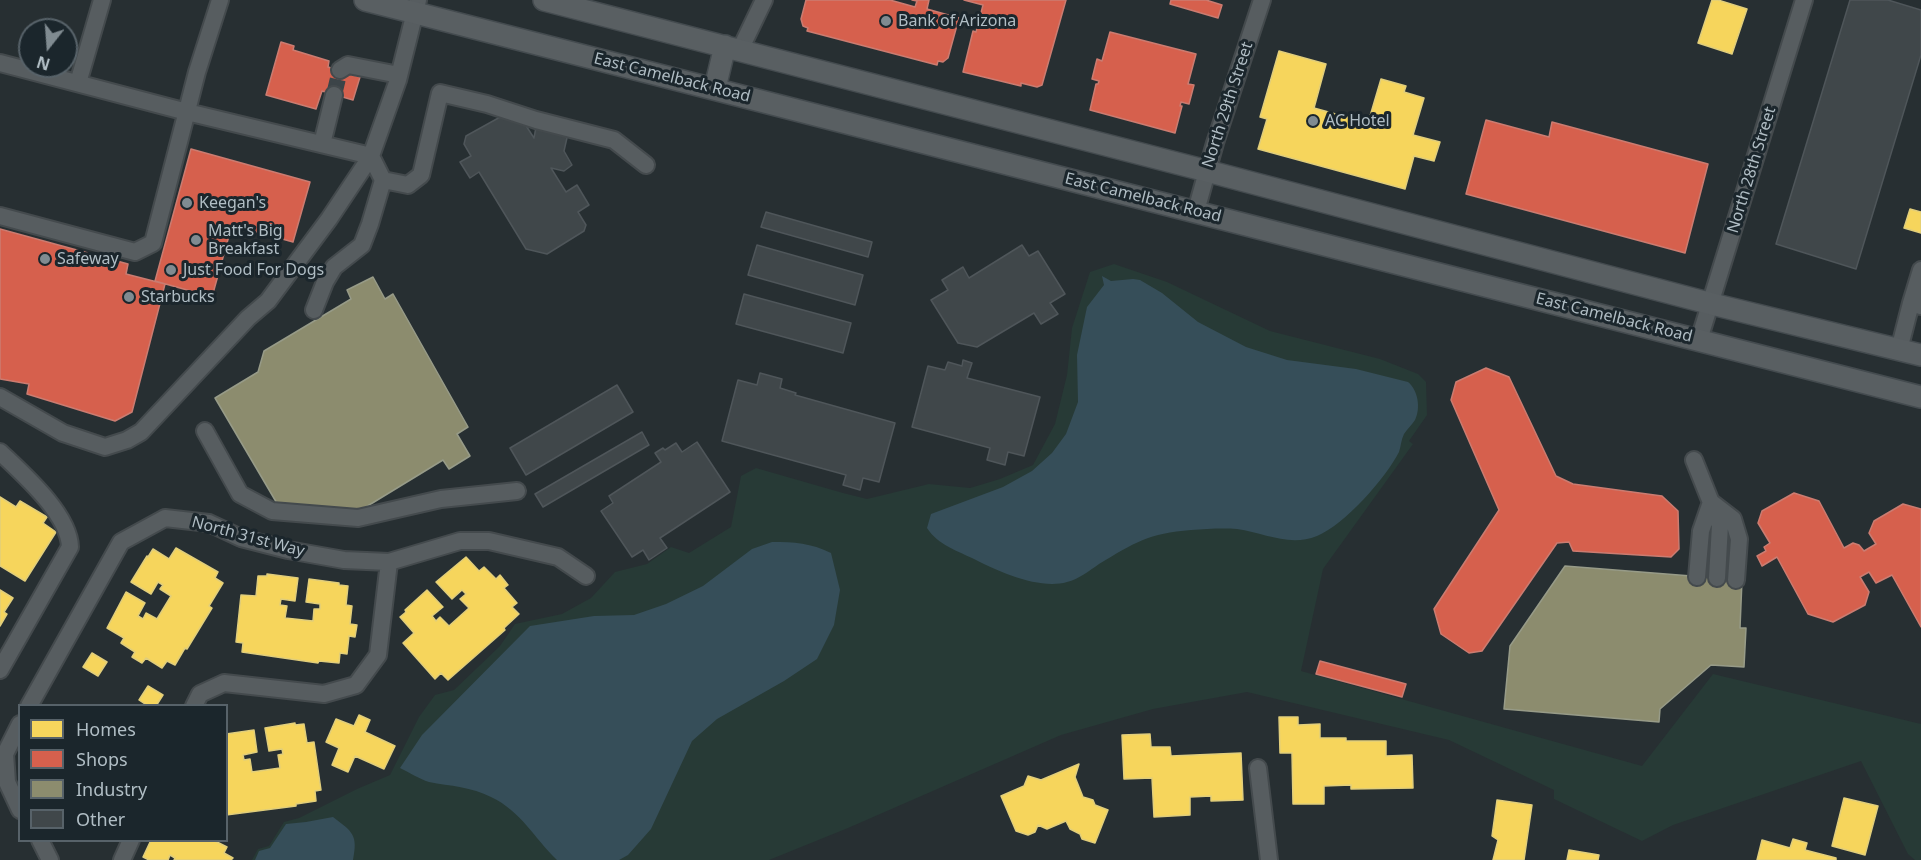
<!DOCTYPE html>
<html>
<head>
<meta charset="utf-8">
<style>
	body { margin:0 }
	#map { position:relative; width:1921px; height:860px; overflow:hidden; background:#272f32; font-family:"Noto Sans",sans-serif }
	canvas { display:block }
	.legend { position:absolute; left:18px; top:704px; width:210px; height:138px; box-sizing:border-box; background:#1b262c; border:2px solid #576269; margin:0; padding:8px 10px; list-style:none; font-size:18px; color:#b0bdc4 }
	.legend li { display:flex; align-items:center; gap:12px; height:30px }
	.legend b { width:30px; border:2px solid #576269 }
	.north { position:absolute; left:18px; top:18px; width:60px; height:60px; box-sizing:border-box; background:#1b262c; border:2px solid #576269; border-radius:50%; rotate:197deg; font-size:16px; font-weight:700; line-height:24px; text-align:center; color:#b0bdc4 }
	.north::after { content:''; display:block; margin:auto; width:21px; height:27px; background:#808b91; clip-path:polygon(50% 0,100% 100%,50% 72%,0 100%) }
</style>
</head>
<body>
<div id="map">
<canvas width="1921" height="860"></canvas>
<ul class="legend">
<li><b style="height:16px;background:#f6d55c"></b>Homes</li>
<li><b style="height:16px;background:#d6604d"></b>Shops</li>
<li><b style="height:16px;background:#8c8c6e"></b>Industry</li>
<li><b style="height:16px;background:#40474a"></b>Other</li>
</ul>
<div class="north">N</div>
</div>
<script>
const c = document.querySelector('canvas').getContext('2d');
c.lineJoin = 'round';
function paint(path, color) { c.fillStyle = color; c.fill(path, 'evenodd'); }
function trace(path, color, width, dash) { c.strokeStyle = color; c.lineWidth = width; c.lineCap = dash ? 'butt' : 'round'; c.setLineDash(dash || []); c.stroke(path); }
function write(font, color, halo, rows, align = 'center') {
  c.font = font + ' "Noto Sans",sans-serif'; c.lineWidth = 6; c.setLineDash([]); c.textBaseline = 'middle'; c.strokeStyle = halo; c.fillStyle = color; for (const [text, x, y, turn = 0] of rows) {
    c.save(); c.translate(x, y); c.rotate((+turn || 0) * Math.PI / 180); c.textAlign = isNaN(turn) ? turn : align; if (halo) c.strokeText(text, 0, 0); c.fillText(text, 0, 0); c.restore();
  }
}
paint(new Path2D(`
	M1114 264 1167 282 1270 331 1380 359 1418 374 1426 382 1427 415 1409 441 1413 444 1323 569 1301 671 1642 766 1713 674 1921 724V860H1915L1908 854 1861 761 1673 825 1642 841 1554 799V790L1449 740 1247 692 1153 709 1061 735 848 828 769 860H252L258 849 269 846 284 822 299 818 357 789 390 775 419 717 435 695 454 690 500 646 515 624 562 614 591 598 615 572 647 564 671 547 689 553 731 527 741 476 756 468 843 493 867 499 929 484 970 488 1000 479 1033 465 1055 424 1067 375 1072 328 1090 272Z`), '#273a36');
paint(new Path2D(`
	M1102 276 1111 281 1133 279 1140 280 1162 293 1198 322 1246 347 1287 360 1356 369 1408 382C1418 390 1421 408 1415 420 1412 425 1407 429 1404 434 1401 440 1401 446 1399 452 1386 478 1344 525 1317 536 1289 547 1265 533 1237 529 1222 528 1206 529 1191 530 1149 533 1134 543 1099 564 1089 571 1079 579 1067 582 1040 590 1000 572 976 560 958 551 938 545 927 528L931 514 1003 487 1032 471 1052 453 1066 434 1078 402 1077 355 1087 307 1104 285Z
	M772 542C794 542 811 543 831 553L840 590 834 625 817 659 784 681 717 719 692 741 651 829 628 855 619 860H557C534 838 521 811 491 797 472 787 450 786 429 782 419 779 409 772 400 768L422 735 530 626 594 616 634 615 666 604 703 586 752 549Z
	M333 817C353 832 358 835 353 860H255L259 851 270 848 286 824 306 822Z`), '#364e59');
const homes = new Path2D(`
	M1712 0H1718L1747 9 1732 54 1698 43Z
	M1279 51 1326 64 1314 108 1368 123 1381 79 1406 86 1404 92 1424 98 1413 135 1440 142 1434 161 1414 156 1405 189 1258 149 1267 119 1260 117Z
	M1910 209 1921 212V233L1904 228Z
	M0 497 16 507 20 501 47 517 43 523 56 532 25 581 0 566Z
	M176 548 218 572 215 578 223 583 209 606 212 608 187 649 185 648 175 665 167 661 162 668 146 658 142 663 132 657 135 652 121 643 124 638 107 628 126 592 145 603 138 616 143 619 146 613 157 619 171 596 160 589 163 585 158 582 151 594 131 582 147 556 148 557 153 549 169 559Z
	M466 557 479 571 484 567 496 579 500 575 508 585 504 588 517 603 512 607 519 614 504 628 505 630 448 680 441 673 435 679 403 643 414 633 400 617 406 612 405 610 427 590 443 607 432 616 436 621 440 617 449 626 469 608 460 599 466 594 462 590 452 599 436 582Z
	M267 574 298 578 295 601 281 599 280 605 287 606 285 618 313 621 314 609H320V604L306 602 309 579 339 583V585L348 586 346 605 352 606 350 624 357 625 355 637 349 636 347 654 340 653 339 663 319 661 318 663 242 652 243 643 236 642 241 595 256 596 258 576H267Z
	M0 590 13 598 4 612 7 614 0 626Z
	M92 653 107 662 98 676 83 667Z
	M148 686 163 695 156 706H148L139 700Z
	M359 715 370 720 365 732 395 746 384 769 355 756 348 772 332 765 339 748 326 742 336 719 354 726Z
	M1279 717H1298V725L1320 724V738H1346V741H1386V756L1412 755 1413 788 1351 789V785L1324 786V804H1293L1292 753H1280Z
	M295 723V725L304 724 307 743 314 742 321 790 315 791 316 801 296 804V806L226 815V734L254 730 257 752 243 755 244 760 250 759 252 772 280 768 278 755 283 754 282 749 269 751 265 728Z
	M1150 734 1151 747H1170L1171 756 1241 753 1243 800 1211 801V796L1190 797V815L1154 817 1152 778 1124 779 1122 735Z
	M1079 764 1075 777 1083 797 1093 800 1095 805 1108 810 1095 843 1082 839 1080 834 1070 829 1066 821 1047 829 1038 825 1035 832 1028 835 1016 831 1001 796 1024 786 1028 776 1041 780Z
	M1844 798 1878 806 1865 855 1832 846Z
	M1497 800 1532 805 1524 860H1493L1498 840 1492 836Z
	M1793 839 1807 843 1805 850 1836 858V860H1757L1762 840 1790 848Z
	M151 840H213L227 847 224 853 233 858 231 860H174L175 858 170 855 168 860H149L143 857Z
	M1569 850 1599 855 1598 860H1567Z`);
paint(homes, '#f6d55c');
trace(homes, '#e1ce7b', 1.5);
const shops = new Path2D(`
	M806 0H890L915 7 917 1 912 0H929L927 9 959 18 948 58 943 62 938 61 937 65 807 31 808 28 803 26 801 19Z
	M964 0H1066L1042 85 1037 87 1021 83V86L963 72 973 31 976 32 983 5Z
	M1171 0H1206L1222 5 1218 18 1170 4Z
	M1110 32 1196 54 1188 84 1194 85 1189 104 1181 102 1180 106H1182L1175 133 1090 110 1096 84H1098L1099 81 1092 79 1097 59 1102 61Z
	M281 42 294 46 293 50 329 61 328 67 360 77 353 100 322 91 316 109 266 95Z
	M1486 120 1549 137 1552 122 1708 164 1685 253 1466 194Z
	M191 149 310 182 293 242 232 225 212 297 155 281Z
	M0 229 128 264 126 274 165 284 132 412 115 421 27 394 29 384 0 379Z
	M1486 368 1509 377 1556 476 1573 484 1662 496 1678 511 1679 549 1671 557 1573 551 1569 542 1557 543 1482 651 1469 653 1441 634 1434 609 1499 510 1451 400 1456 382Z
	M1794 493 1819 501 1844 548 1853 543 1859 545 1864 551 1876 544 1869 533 1874 521 1903 504 1921 509V627L1892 575 1876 583 1869 572 1860 577 1869 592 1865 605 1833 622 1808 614 1777 557 1762 566 1757 556 1766 551 1764 547 1770 543 1758 523 1762 511Z
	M1320 661 1406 684 1402 697 1316 674Z`);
paint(shops, '#d6604d');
trace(shops, '#cb7c71', 1.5);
const industry = new Path2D(`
	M373 277 385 299 393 294 468 427 457 434 470 456 449 469 443 460 338 524 285 517 215 398 258 372 264 351 351 299 347 290Z
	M1565 566 1742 580 1740 628H1746L1744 667 1711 665 1660 709 1659 722 1504 709 1510 646Z`);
paint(industry, '#8c8c6e');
trace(industry, '#979b88', 1.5);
const building = new Path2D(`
	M1850 0H1888L1921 10V55L1856 269 1776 244Z
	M502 116 523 121 534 138 538 116 569 129 564 151 572 165 564 171 551 168 566 192 577 185 589 205 578 212 586 225 584 231 547 254 526 249 479 172 470 178 460 162 471 156 464 144 466 136Z
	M766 212 872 242 868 257 761 227Z
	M757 245 863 275 855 305 748 275Z
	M1022 245 1029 256 1038 251 1065 294 1050 303 1058 314 1041 324 1034 313 977 347 958 343 931 300 948 290 942 280 963 267 969 278Z
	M744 294 851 323 843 353 736 324Z
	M963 360 972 363 967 378 1040 397 1024 456 1008 452 1005 465 987 460 990 448 912 427 928 366 945 370 948 362 962 366Z
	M760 373 782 379 780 388 796 393 795 395 895 423 879 482 863 478 860 490 843 485 846 475 722 441 738 380 757 385Z
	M617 385 633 412 526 475 510 448Z
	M642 432 649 445 543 507 535 494Z
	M697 442 730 492 660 538 667 548 649 560 643 550 632 557 601 511 613 503 609 496 661 462 655 453 663 448 665 450 676 443 682 452Z`);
paint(building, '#40474a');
trace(building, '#4f565a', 1.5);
trace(new Path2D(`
	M334 95 340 70`), '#3c4448', 16, [16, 8]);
const minor = new Path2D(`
	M740 50 764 0
	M0 63 187 112 371 156 383 180 408 185 421 175 440 93 487 104 536 120 614 140 646 165
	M340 70 348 65 399 75
	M78 83 102 0
	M322 144 334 95
	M1196 211 1215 143 1262 0
	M0 216 135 252 153 243 197 72 220 0
	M1911 303 1921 270
	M314 310 325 282 334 267 362 245 370 224 383 180
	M1699 340 1804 0
	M1899 350 1911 303 1921 306
	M0 397 63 433 105 447 127 440 141 432 248 318 268 301 329 219 371 156 398 80 418 0
	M205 431 240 494 272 511 358 518 441 499 517 491
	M0 452C23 474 69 514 70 547L0 670
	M1694 460 1720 525 1717 578
	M1697 577 1701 531 1711 502 1733 519 1739 539 1736 580
	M29 706 121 542 165 518 209 523 241 538 288 550 344 560 389 562 460 541H489L558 557 586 576
	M194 706 200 694 224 683 324 694 356 685 378 655 389 562
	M20 724 5 754 7 782 20 810
	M1258 768 1269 860
	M40 840 50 860
	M122 860 131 840`);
const major = new Path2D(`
	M365 0 1921 397
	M544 0 1207 171 1712 304 1921 355
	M715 88 725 46`);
trace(minor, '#444a4d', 20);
trace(major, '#444b4f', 24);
trace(minor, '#575d60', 16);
trace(major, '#595f62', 21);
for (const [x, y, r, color] of [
	[886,21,6,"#808b91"],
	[1313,121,6,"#808b91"],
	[187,203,6,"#808b91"],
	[196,240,6,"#808b91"],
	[45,259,6,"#808b91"],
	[171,270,6,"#808b91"],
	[129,297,6,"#808b91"]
]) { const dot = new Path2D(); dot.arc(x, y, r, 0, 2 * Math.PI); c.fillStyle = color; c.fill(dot); trace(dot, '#1b262c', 2); }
write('16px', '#b0bdc4', '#1b262c', [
	["Bank of Arizona",898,21],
	["AC Hotel",1325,121],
	["Keegan's",199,203],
	["Matt's Big",208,231],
	["Breakfast",208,249],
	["Safeway",57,259],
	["Just Food For Dogs",183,270],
	["Starbucks",141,297]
], 'left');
write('16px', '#b0bdc4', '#1b262c', [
	["East Camelback Road",672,78,14],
	["North 29th Street",1228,105,-72],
	["North 28th Street",1752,170,-73],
	["East Camelback Road",1143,198,14],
	["East Camelback Road",1614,318,14],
	["North 31st Way",248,537,15]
]);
</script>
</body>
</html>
